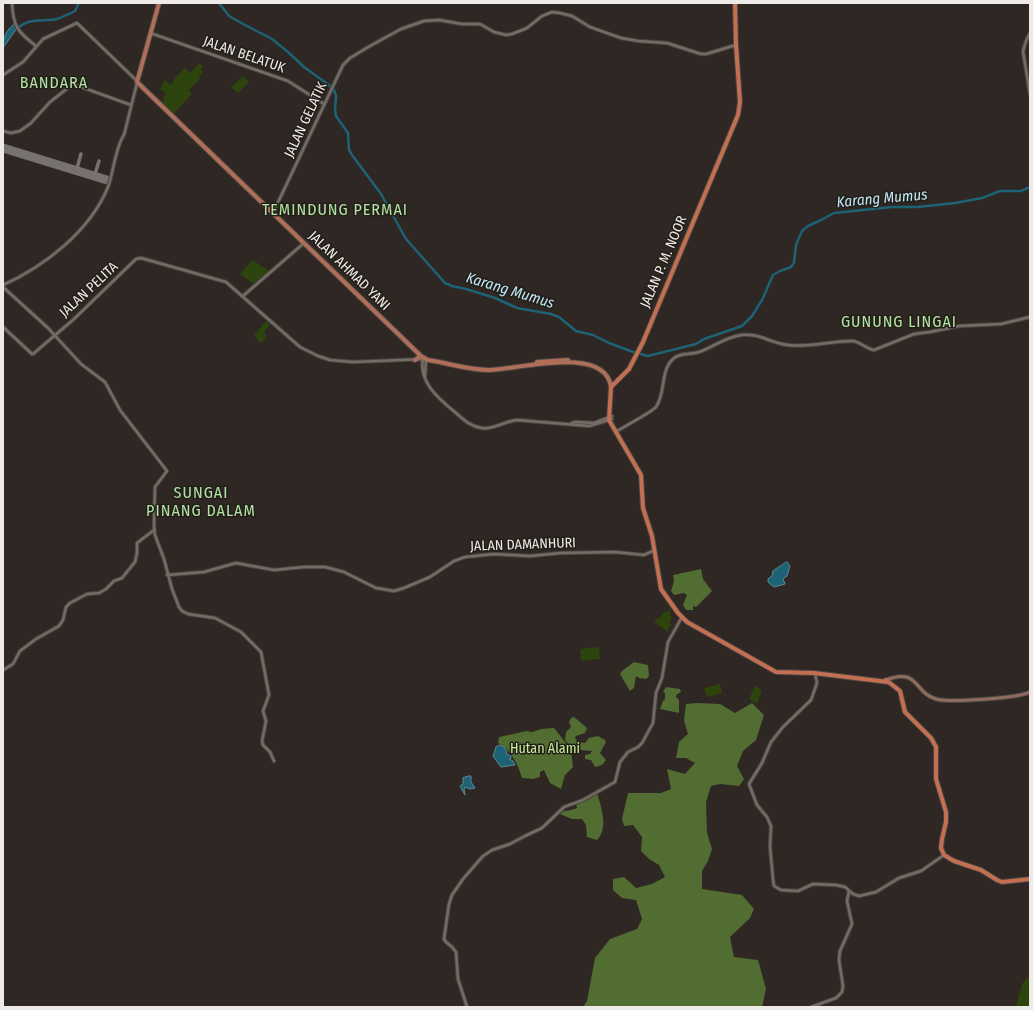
<!DOCTYPE html>
<html>
<head>
<meta charset="utf-8">
<style>
	body { margin:0 }
	#map { position:relative; width:1033px; height:1010px; overflow:hidden; background:#2e2723; font-family:"Fira Sans Condensed",sans-serif }
	canvas { display:block }
	.frame { position:absolute; inset:0; border:4px solid #eeeae7; pointer-events:none }
</style>
</head>
<body>
<div id="map">
<canvas width="1033" height="1010"></canvas>
<div class="frame"></div>
</div>
<script>
const c = document.querySelector('canvas').getContext('2d');
c.lineJoin = 'round';
function paint(path, color) { c.fillStyle = color; c.fill(path, 'evenodd'); }
function trace(path, color, width, dash) { c.strokeStyle = color; c.lineWidth = width; c.lineCap = dash ? 'butt' : 'round'; c.setLineDash(dash || []); c.stroke(path); }
function write(font, color, halo, rows, align = 'center') {
  c.font = font + ' "Fira Sans Condensed",sans-serif'; c.lineWidth = 3; c.setLineDash([]); c.textBaseline = 'middle'; c.strokeStyle = halo; c.fillStyle = color; for (const [text, x, y, turn = 0] of rows) {
    c.save(); c.translate(x, y); c.rotate((+turn || 0) * Math.PI / 180); c.textAlign = isNaN(turn) ? turn : align; if (halo) c.strokeText(text, 0, 0); c.fillText(text, 0, 0); c.restore();
  }
}
paint(new Path2D(`
	M199 63 203 67 201 70 203 72 199 77 200 79 189 90 192 94 173 114 162 103 164 100 163 98 166 93 160 89 165 80 171 85 176 76H177L185 68 190 73Z
	M243 76 249 82 238 93 231 87Z
	M253 260 269 271 253 284 240 274Z
	M266 321 270 325 264 332 267 338 260 343 254 335Z
	M670 609V616L672 618 669 623 672 624 668 629V632L654 622 655 620 660 617 665 611 667 612Z
	M599 647 600 659 581 661 580 649Z
	M720 684 722 693 707 697 704 688Z
	M755 686 762 690 757 704 749 699Z
	M1030 975V1007H1016L1022 984Z`), '#2d440d');
paint(new Path2D(`
	M701 569 703 579 712 591 696 607 693 606V610H686L683 605 687 595 684 593 674 595 671 591 674 581 673 575Z
	M634 662 648 665 649 676 646 679 641 678V679L636 676 634 688 630 691 620 674 622 671Z
	M666 687 680 689 681 692 677 694 676 697 679 700V713L660 709 663 701 665 699V693L663 692Z
	M697 703 720 704 735 713 752 703 764 715 756 740 743 751 737 766 744 779 739 786 720 784 711 786 706 802 707 833 712 849 708 861 702 871V889L742 895 754 909 750 918 730 937 734 957 758 960 766 989 762 1007H583L587 1001 595 958 610 939 637 929 642 919 636 900 622 898 613 890V879L624 877 636 888 652 884 665 877 659 865 649 859 641 851 642 837 633 825 624 826 622 819 628 793H661L671 789 667 769 685 774 695 763 686 758H676L679 742 688 734 684 721 686 704Z
	M574 717 587 728 585 733 576 736 575 738 578 742 585 743 589 738 598 736 605 740 606 742 600 753 606 760 602 765 595 767 591 760 585 759V755L590 754 592 751 581 750 573 751 565 740 566 732 571 727 569 722 571 718Z
	M554 728 562 738 571 750 573 767 565 775 561 789 550 783 544 770 540 772V777L533 779 522 778C519 766 510 748 498 743L499 737 527 731 532 732 541 729Z
	M597 793C601 806 609 829 597 840L587 837 586 825 582 819H572L560 814 561 812C566 810 570 811 577 808L576 804Z`), '#526d32');
const water = new Path2D(`
	M14 24 17 28 3 48C3 37 6 31 14 24Z
	M787 562 790 566 787 576 783 579 785 584 774 587 768 582V579L772 576 773 571Z
	M500 745 504 747 507 752 506 754 511 756V758L509 759 513 761 515 765 501 767 493 756 496 747Z
	M469 776H471V782L475 788 470 789 465 787 464 789 465 795 460 786 463 784V778Z`);
paint(water, '#1d6275');
trace(water, '#5c8b97', 1);
trace(new Path2D(`
	M219 3 229 16 245 25 272 39 288 52 304 67 329 85 334 90 336 96 335 110 336 116 348 133 349 150 352 155 381 194 406 239 445 283 452 286 466 289 495 298 517 308 551 314 559 317 576 331 593 335 609 343 633 352 648 356 696 344 704 339 742 326 752 316 762 300 773 275 780 271 791 267 794 263 796 245 802 231 808 226 821 220 834 213 892 207H918L955 203 982 198 1000 191H1021L1030 187
	M17 29C28 17 43 22 57 19 63 17 69 14 75 11L79 3`), '#1d6275', 2.5);
trace(new Path2D(`
	M80 172 77 168 81 154
	M92 176 95 174 99 161`), '#78726f', 3.5);
trace(new Path2D(`
	M3 148 107 180`), '#78726f', 9);
const tertiary = new Path2D(`
	M12 3C13 27 18 32 36 46
	M1030 33 1026 41 1023 51 1030 94
	M153 34 288 81 324 104
	M3 75 23 62 43 39 77 23 137 81
	M3 131 11 133 20 131 31 123 50 102 73 84 131 105
	M273 213 343 65 350 58 370 46 401 29 424 21 439 20 462 24H480L494 32 506 35 512 34 527 28 542 16 552 12 560 13 572 16 590 27 621 38 638 41 667 43 701 54H706L736 45
	M3 285C45 266 90 231 108 187 113 174 116 145 124 135L137 83
	M3 287 48 328 81 364 105 382 120 410 167 471 155 487 154 526 155 535 164 559 172 589 179 607 182 611 188 614 215 618 241 632 261 652 269 695 263 711 266 721 262 741 263 745 270 752 274 761
	M243 296 304 243
	M3 327 32 354H33L74 319 136 259 141 258 226 282 300 347 318 356 330 360 353 362 426 359
	M423 358C418 382 439 399 456 413 463 419 471 427 482 428 493 430 505 421 517 420L589 426 612 419
	M425 376 426 359
	M572 423 576 422 594 423 612 416
	M617 431C624 427 653 411 656 407 666 393 660 371 673 359 680 352 690 355 699 352 714 347 723 338 741 335 760 333 770 343 788 345 807 348 832 341 852 341 860 341 866 349 874 350L914 334 930 332 959 326 1001 324 1030 317
	M167 575 204 572 236 563 274 570 304 567H325L344 572 376 588 394 591 404 588 430 577 454 561 465 557 494 554 530 556 561 553 615 552 644 555 655 550
	M3 670 13 664 20 651 36 639 59 626 63 620 66 607 70 603 87 594 99 593 106 589 114 581 122 578 135 562 137 553V543L154 530
	M815 673 817 683 811 700 783 727 771 742 762 763 749 784 757 805 767 817 771 826 770 847 773 879 774 886 781 890 798 891 813 884 836 885 845 887 853 894 859 896 876 892 899 878 921 871 944 855
	M467 1007 458 979 456 952 452 947 446 942 444 939 449 904 452 895 463 879 483 856 492 850 510 844 525 836 542 828 564 807 583 800 615 782 620 762 628 752 638 747 642 743 653 723 656 693 662 678 668 642 682 617
	M811 1007 836 998 842 992 843 986 839 960 840 951 852 924 847 901 849 891`);
const secondary = new Path2D(`
	M886 680C919 667 914 693 936 699 949 703 1019 698 1030 692`);
const primary = new Path2D(`
	M159 3 137 82 421 356 428 360C448 363 468 370 489 370 516 370 605 344 611 387
	M415 360 419 357 420 355
	M537 362 568 360`);
const trunk = new Path2D(`
	M735 3 736 45 740 102 738 115 643 342 629 369 611 387 609 420 641 475 643 508 652 536 661 589 678 613 687 622 776 672 814 673 888 682
	M886 680 900 691 905 712 931 738 936 747V779L946 812V822L942 839 941 848 944 855 954 861 981 870 997 880 1002 882 1030 879`);
trace(tertiary, '#4a4441', 4.5);
trace(secondary, '#4a4441', 5);
trace(primary, '#4a4441', 6);
trace(trunk, '#4a4441', 6);
trace(tertiary, '#736b65', 2.5);
trace(secondary, '#906c5e', 3);
trace(primary, '#ae6e57', 4);
trace(trunk, '#c26f52', 4);
write('14px', '#eeeae7', '#241e19', [
	["JALAN BELATUK",244,55,19],
	["JALAN GELATIK",306,120,-65],
	["JALAN P. M. NOOR",664,262,-67],
	["JALAN AHMAD YANI",349,271,44],
	["JALAN PELITA",89,290,-43],
	["JALAN DAMANHURI",523,545,-2]
]);
write('14px', '#c5ef98', '#241e19', [
	["Hutan Alami",545,749]
]);
write('italic 15px', '#bee8f7', '#241e19', [
	["Karang Mumus",882,199,-5],
	["Karang Mumus",510,291,17]
]);
c.letterSpacing = '1px';
write('16px', '#afe2a3', '#241e19', [
	["BANDARA",54,84],
	["TEMINDUNG PERMAI",335,211],
	["GUNUNG LINGAI",899,323],
	["SUNGAI",201,494],
	["PINANG DALAM",201,512]
]);
c.letterSpacing = '0px';
</script>
</body>
</html>
